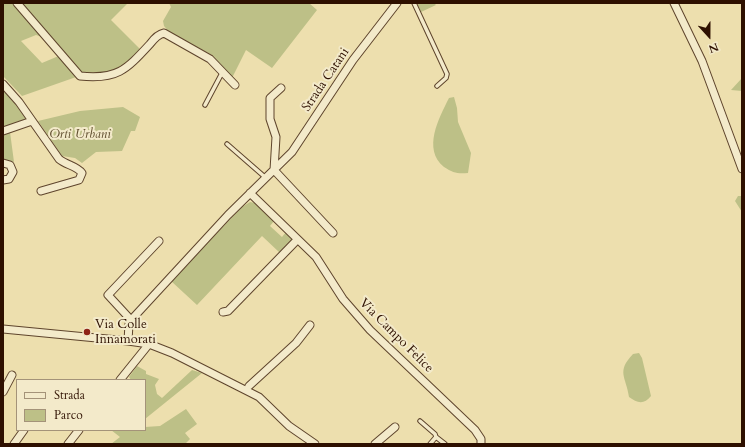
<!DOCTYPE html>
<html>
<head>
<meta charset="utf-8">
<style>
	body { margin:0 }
	#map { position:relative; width:745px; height:447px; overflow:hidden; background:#eddfae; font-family:Cardo,serif }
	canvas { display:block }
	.frame { position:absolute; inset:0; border:4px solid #2e1000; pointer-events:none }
	.legend { position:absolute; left:16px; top:379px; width:130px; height:52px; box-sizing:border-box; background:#f3eaca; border:1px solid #a49379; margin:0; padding:5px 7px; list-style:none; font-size:12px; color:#2e1000 }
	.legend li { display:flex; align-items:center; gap:8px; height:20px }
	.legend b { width:20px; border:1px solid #a49379 }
	.north { position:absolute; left:689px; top:16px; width:40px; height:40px; -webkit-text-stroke:3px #f3eaca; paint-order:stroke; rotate:159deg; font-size:11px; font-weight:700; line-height:16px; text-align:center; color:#2e1000 }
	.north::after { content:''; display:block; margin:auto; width:14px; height:18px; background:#2e1000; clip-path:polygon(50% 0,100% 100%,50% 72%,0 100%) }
</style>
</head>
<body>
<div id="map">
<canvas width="745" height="447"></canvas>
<div class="frame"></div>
<ul class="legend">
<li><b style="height:5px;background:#f3eaca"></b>Strada</li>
<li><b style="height:11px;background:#bdc087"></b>Parco</li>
</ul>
<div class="north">N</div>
</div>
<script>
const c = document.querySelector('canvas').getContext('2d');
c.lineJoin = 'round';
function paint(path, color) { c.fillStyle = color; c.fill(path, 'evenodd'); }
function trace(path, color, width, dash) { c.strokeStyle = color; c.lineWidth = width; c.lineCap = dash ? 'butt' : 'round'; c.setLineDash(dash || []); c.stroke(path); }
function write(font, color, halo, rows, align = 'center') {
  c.font = font + ' Cardo,serif'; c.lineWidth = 4; c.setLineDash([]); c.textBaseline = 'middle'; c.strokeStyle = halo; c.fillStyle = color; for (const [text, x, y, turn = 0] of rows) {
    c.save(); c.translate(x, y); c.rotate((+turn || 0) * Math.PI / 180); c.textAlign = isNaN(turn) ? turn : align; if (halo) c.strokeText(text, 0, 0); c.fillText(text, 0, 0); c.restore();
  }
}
paint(new Path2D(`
	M3 3H128L111 20 140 49 120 70 106 74H83L77 71 51 40 36 35 21 41 42 63 61 55 79 76 22 96 3 76Z
	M169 3H309L317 10 272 68 246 50 232 78 212 55 169 32 164 26 163 21 171 7Z
	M417 3H434L436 5 421 12Z
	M742 78V91L731 90Z
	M6 91 26 119 3 127V94Z
	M454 97 457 108 458 122 471 153 468 173C458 174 453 173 444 167 422 149 439 118 449 98Z
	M123 107 140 117 135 131H131L122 151 96 152 82 163 75 158 62 156 38 121 80 111Z
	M10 132 14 162 3 159V135Z
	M738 196H742V212L735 201Z
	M250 202 255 203 274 221 270 226 282 237 286 232 293 239 280 253 262 236 197 305 171 281 242 207Z
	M639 353 642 358 651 396C644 405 637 403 629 397 626 376 616 372 633 354Z
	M137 366 146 371V374L159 379 155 385 157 394 162 398 192 370 202 373 145 419V380H131L129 377Z
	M186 409 197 424 185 433 190 439 185 444H111L120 437 111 430H145V427L160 426Z`), '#bdc087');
const service = new Path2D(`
	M414 3 447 74 446 78 437 86
	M205 105 222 73
	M227 144 266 178
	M420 421 435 434 436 437 430 444
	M436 437 445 444`);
const minor = new Path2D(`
	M17 3 80 76C117 80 126 70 150 44 153 40 159 34 164 33L210 59 235 85
	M674 3 702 61 742 169
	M3 84 19 102 59 159C66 165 77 166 82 173L79 180 41 191
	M281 88 270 98V119L276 137 274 170 333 233
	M3 131 32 121
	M3 163 10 165 13 172 9 179 3 180
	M250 193 316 257 343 299 370 330 475 430 481 439V444
	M223 312 228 311 297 240
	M131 320 108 295 159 241
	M3 329 128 341 149 344 172 353 259 397 289 426 315 444
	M128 341 129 324 132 319 228 215 292 152 353 60 397 3
	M120 380 149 344
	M249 386 296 343 310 325
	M3 392 12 375
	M14 444 24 430
	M68 444 79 430
	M375 444 395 427`);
trace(service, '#5e442c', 5.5);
trace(minor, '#5e442c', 9);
trace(service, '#f3eaca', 3.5);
trace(minor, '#f3eaca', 7);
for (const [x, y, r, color] of [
	[87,332,4,"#8f2418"]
]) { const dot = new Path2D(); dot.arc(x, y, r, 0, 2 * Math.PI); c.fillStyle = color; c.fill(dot); trace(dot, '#f3eaca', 1.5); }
write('13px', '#2e1000', '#f3eaca', [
	["Strada Catani",326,80,-56],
	["Via Campo Felice",396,336,45]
]);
write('italic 13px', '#604e2f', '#f3eaca', [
	["Orti Urbani",80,135]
]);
write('13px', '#2e1000', '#f3eaca', [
	["Via Colle",95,325],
	["Innamorati",95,340]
], 'left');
</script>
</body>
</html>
